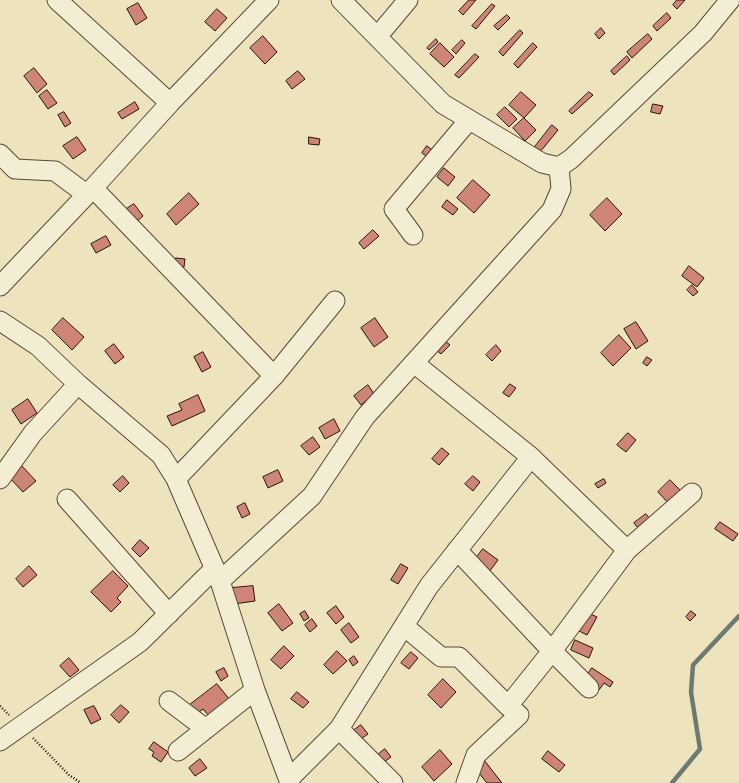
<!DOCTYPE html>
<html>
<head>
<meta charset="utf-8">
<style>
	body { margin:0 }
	canvas { display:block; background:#ede3bd }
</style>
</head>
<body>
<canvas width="739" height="783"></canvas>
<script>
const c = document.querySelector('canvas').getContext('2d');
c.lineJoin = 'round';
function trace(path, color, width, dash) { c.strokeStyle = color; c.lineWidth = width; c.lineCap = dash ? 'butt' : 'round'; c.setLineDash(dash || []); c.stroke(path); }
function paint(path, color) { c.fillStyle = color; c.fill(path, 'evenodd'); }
trace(new Path2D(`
	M672 783 700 749 691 692 693 665 739 616`), '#6c7a72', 4.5);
const building = new Path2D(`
	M469 0H476L463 15 459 11Z
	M677 0H685L677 9 673 5Z
	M138 3 147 18 136 25 127 9Z
	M492 4 495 6 476 29 472 26Z
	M217 9 227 18 215 31 205 22Z
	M667 13 671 18 657 31 653 26Z
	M507 15 510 18 498 30 494 26Z
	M601 28 605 33 599 39 595 34Z
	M520 30 523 33 503 56 499 52Z
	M648 34 652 39 632 58 627 52Z
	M263 36 277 52 265 64 250 48Z
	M436 39 438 42 429 50 427 48Z
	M462 40 465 43 456 54 452 50Z
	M440 43 454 57 444 67 430 54Z
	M533 43 537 47 518 68 514 64Z
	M475 54 479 57 459 78 455 75Z
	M627 56 630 60 614 75 611 71Z
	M34 68 47 84 37 93 24 76Z
	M298 71 305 79 292 89 286 81Z
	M47 90 57 103 48 109 39 96Z
	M521 92 536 105 524 118 509 105Z
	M589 92 593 95 572 114 569 111Z
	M135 102 139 109 122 119 118 113Z
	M653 104 663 106 660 114 651 112Z
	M505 107 517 119 509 127 497 115Z
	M64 112 71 123 65 127 58 115Z
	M524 118 536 130 525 141 513 128Z
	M552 125 558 130 540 152 534 148Z
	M77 137 86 150 73 159 63 146Z
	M309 137 320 139 319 145 309 144Z
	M427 146 439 155 434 162 422 153Z
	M444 168 455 177 448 186 437 177Z
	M473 180 490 195 474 213 457 198Z
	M189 193 199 204 176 225 167 214Z
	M607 198 622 214 605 231 590 215Z
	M447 200 458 209 453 215 442 207Z
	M134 204 143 216 135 223 125 210Z
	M373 230 379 236 364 249 359 243Z
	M106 236 111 245 96 253 91 244Z
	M176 258 185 259 184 267 175 265Z
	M689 266 704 278 697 287 682 276Z
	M692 285 698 292 693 296 687 290Z
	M63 318 84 337 72 350 52 330Z
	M375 318 388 337 374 347 361 328Z
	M636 322 648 341 636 349 624 329Z
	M619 335 631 348 613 366 601 353Z
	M444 340 450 345 441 354 435 349Z
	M114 344 124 357 115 364 105 351Z
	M496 345 501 351 492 361 486 355Z
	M203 352 211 367 202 372 194 357Z
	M647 357 652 360 647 366 643 363Z
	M510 384 516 388 509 397 503 393Z
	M368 385 374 394 361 405 354 396Z
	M198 395 205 411 172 426 167 416 182 410 179 404Z
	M28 399 37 413 21 424 12 410Z
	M334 419 340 431 325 439 319 428Z
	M628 433 636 440 626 452 617 445Z
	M313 437 320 447 309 455 301 446Z
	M442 448 449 454 439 465 432 459Z
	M20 464 36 481 23 492 8 476Z
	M278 470 283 481 268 488 263 477Z
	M123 476 129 483 120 492 113 485Z
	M473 476 480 482 473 491 465 484Z
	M604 479 606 483 598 488 595 484Z
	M670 480 684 494 671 506 658 492Z
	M245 503 250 514 242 518 237 507Z
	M646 514 653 523 641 532 634 523Z
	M720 522 738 534 733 541 715 529Z
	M140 540 149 548 140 557 132 549Z
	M483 549 498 560 489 572 474 561Z
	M401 564 408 568 398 584 391 580Z
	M29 566 37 575 23 587 16 579Z
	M113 571 128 586 117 598 121 602 111 612 91 592Z
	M253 586 255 601 234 604 232 588Z
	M279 604 293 623 282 631 268 613Z
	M336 606 344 617 336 624 327 613Z
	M305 611 309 618 304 621 300 614Z
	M691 611 696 615 690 621 686 617Z
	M588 613 597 617 587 635 579 631Z
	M312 619 317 626 310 632 305 625Z
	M349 623 359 637 351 643 341 630Z
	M575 640 593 648 589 658 571 650Z
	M284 646 294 656 281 669 271 660Z
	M337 651 347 661 333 674 324 665Z
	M411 652 418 658 409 669 401 663Z
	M354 656 358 662 353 666 349 660Z
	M69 658 79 670 70 677 60 666Z
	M224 668 228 676 221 681 216 672Z
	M592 668 613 682 610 687 604 683 599 690 584 680Z
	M443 679 456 692 441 708 428 695Z
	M217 684 230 700 209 716 203 709 194 716 187 707Z
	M297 692 309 702 303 708 291 699Z
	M121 705 129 712 119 723 111 715Z
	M94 706 101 719 91 724 84 710Z
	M361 725 368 734 355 743 349 734Z
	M154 742 168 752 161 762 152 756 154 752 149 749Z
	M385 749 391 757 380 765 374 758Z
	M440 750 452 764 434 781 422 767Z
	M548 751 565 765 559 772 542 759Z
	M200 759 207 768 195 776 189 768Z
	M484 760 502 783H487L475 768Z`);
paint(building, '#ce8476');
trace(building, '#261508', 1);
const minor = new Path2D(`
	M57 0 170 103
	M341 0 443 104 542 163 559 167 571 159 703 33 730 0
	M377 37 408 0
	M0 154 15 169 55 171 86 194
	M93 188 274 376
	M413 235 394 209 469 120
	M0 286 93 188 170 103 269 0
	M0 321 38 346 78 384 161 455 176 479 220 581 255 690 290 783
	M414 363 531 457 627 550
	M0 479 33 433 78 384
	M176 479 274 376 335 301
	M67 499 169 614
	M457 550 552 651 589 688
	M220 581 312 496 365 417 552 210 561 189 559 167
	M404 626 441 657H459L508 706 519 715 476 755 466 783
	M169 701 206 729
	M508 706 552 651 627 550 692 493
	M339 729 393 783
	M0 741 140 642 214 569
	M178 751 255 690
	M289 779 339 729 429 586 531 457`);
trace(minor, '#584835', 21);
trace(new Path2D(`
	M0 706 9 715
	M33 738 69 775 81 783`), '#261508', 2.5, [1, 2]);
trace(minor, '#f3edd4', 19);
</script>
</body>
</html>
